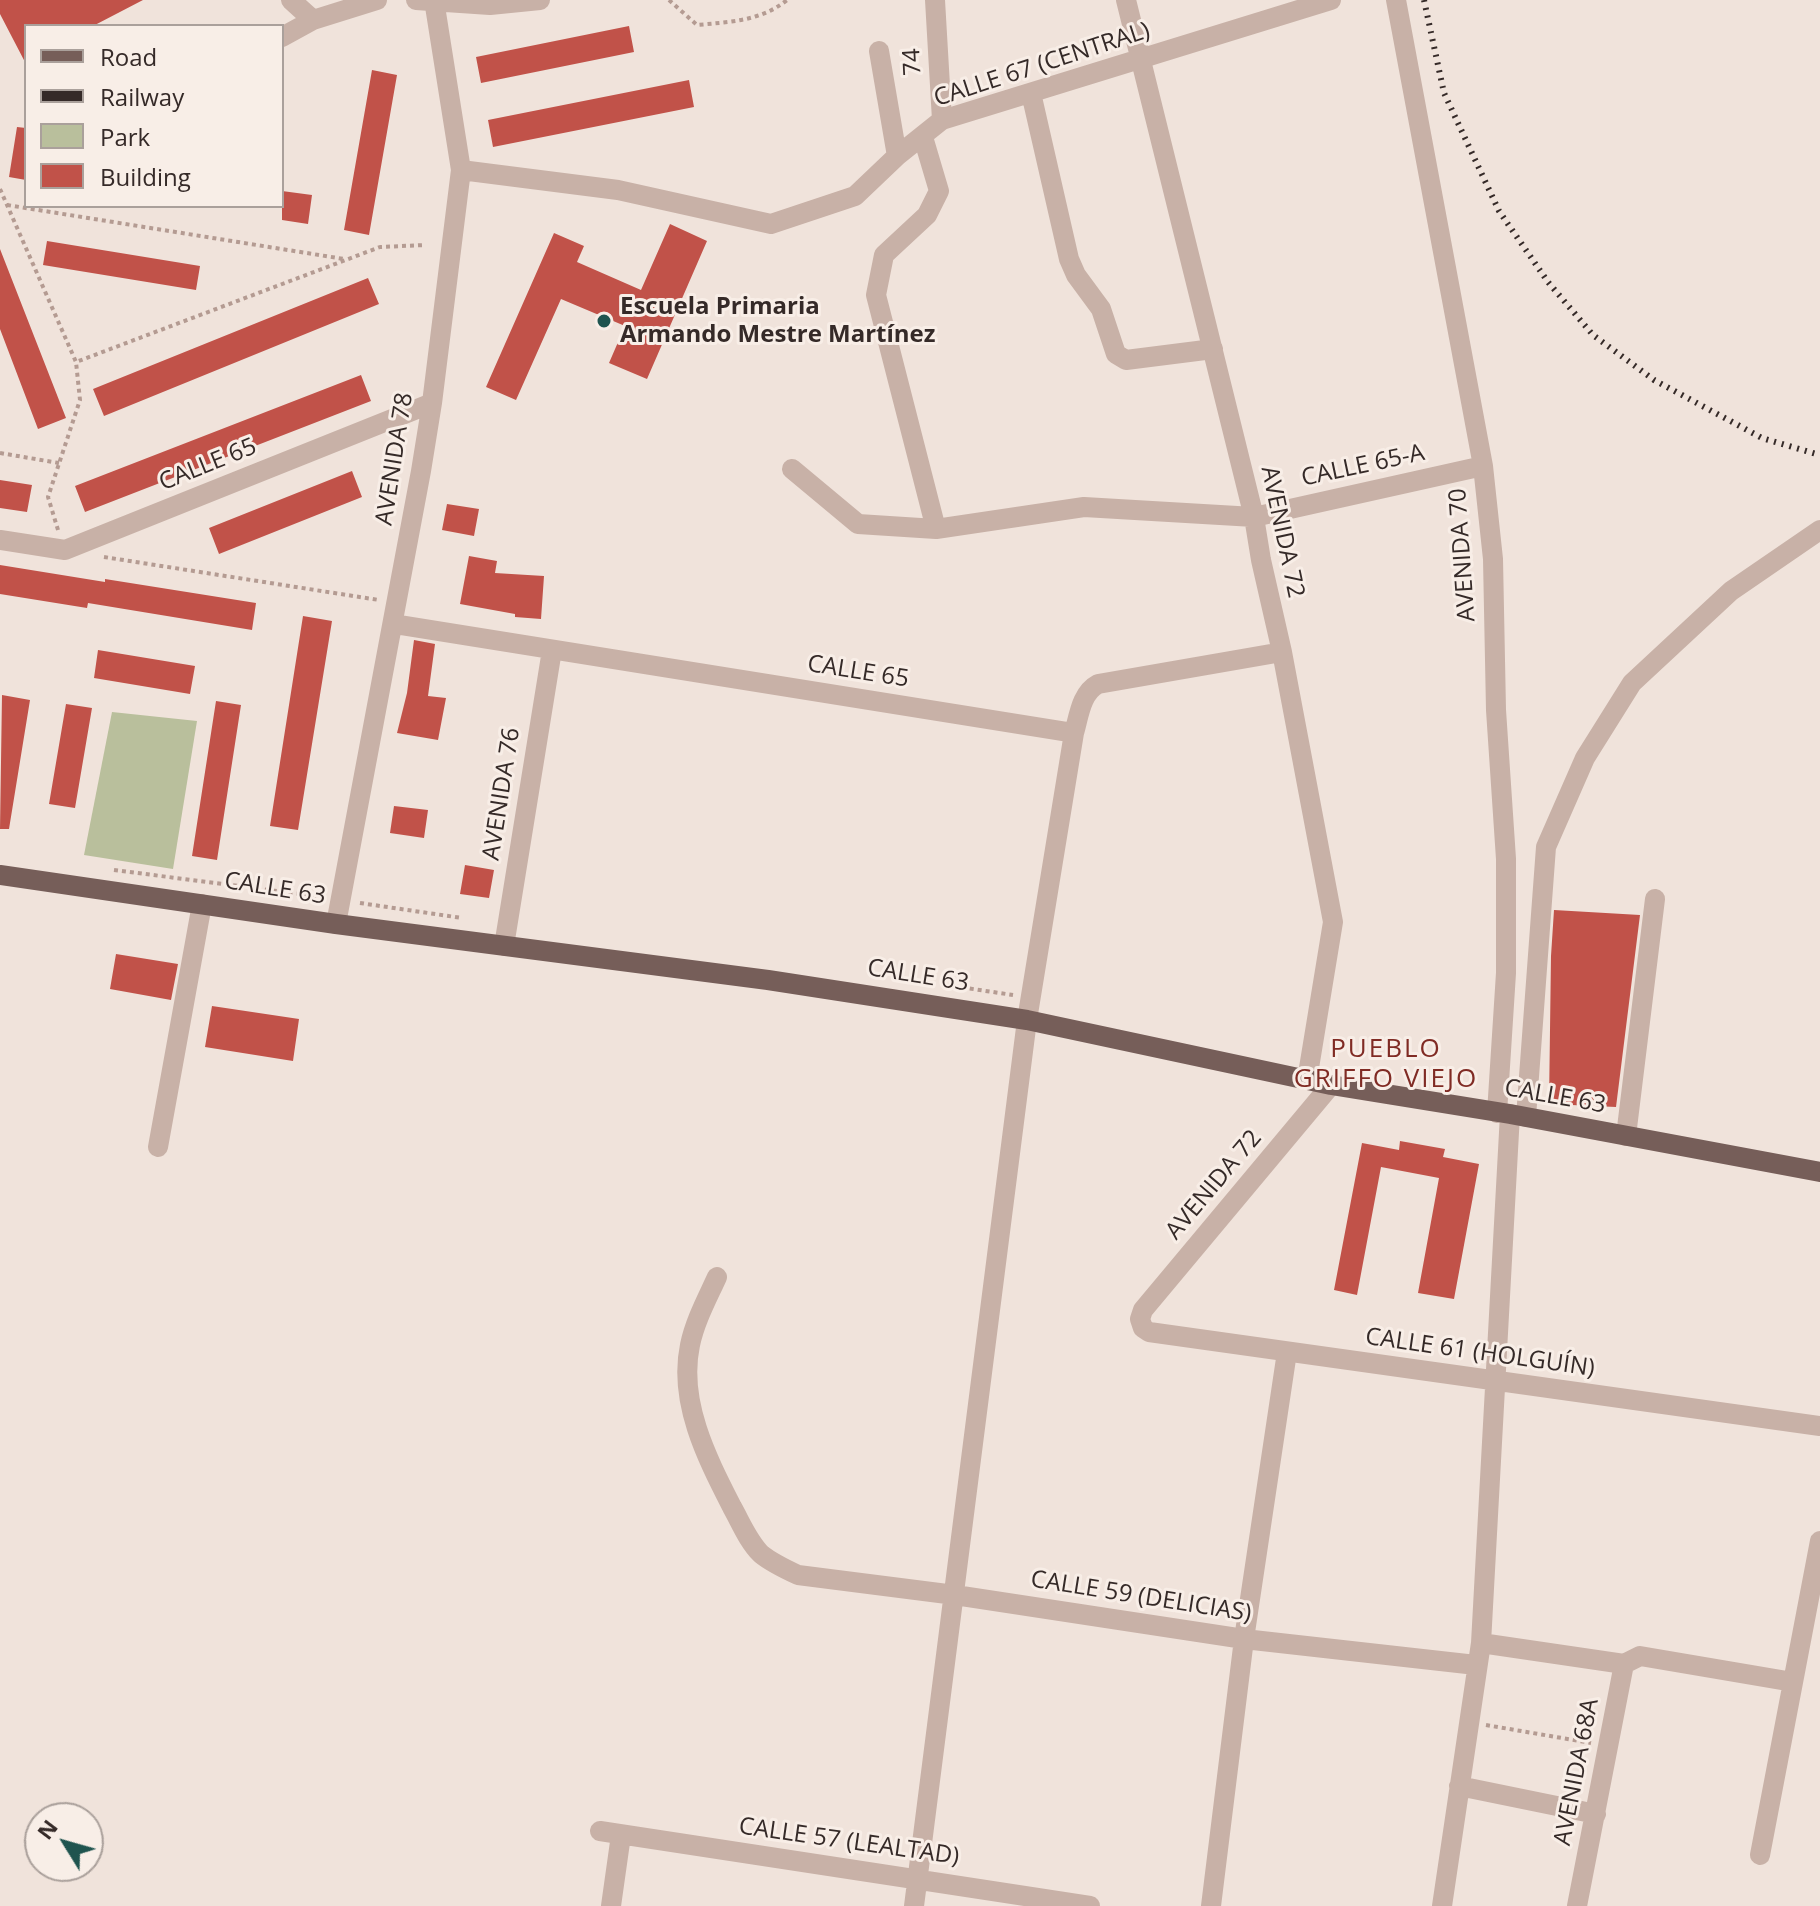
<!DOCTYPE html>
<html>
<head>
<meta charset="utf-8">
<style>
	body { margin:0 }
	#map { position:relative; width:1820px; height:1906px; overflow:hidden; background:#f0e3db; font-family:"Open Sans",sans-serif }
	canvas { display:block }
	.legend { position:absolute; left:24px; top:24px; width:260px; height:184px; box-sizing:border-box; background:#f8eee7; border:2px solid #aaa09b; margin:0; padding:10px 14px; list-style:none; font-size:24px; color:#352a28 }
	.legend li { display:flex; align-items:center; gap:16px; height:40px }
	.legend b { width:40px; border:2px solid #aaa09b }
	.north { position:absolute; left:24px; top:1802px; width:80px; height:80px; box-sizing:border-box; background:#f8eee7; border:2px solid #aaa09b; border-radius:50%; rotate:307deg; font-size:22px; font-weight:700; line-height:32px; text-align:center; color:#352a28 }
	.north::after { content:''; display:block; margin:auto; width:28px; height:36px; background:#1f544f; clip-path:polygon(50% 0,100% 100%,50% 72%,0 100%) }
</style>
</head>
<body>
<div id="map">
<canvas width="1820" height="1906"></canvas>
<ul class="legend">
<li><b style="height:10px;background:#765e59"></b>Road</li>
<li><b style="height:10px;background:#352a28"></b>Railway</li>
<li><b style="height:22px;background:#b9bf9c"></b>Park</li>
<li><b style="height:22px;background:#c15249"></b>Building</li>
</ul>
<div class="north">N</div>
</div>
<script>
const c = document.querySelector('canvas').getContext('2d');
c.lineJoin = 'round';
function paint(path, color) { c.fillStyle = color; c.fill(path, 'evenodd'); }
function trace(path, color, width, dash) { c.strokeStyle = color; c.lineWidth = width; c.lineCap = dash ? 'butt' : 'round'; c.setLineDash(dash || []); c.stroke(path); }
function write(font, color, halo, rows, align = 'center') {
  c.font = font + ' "Open Sans",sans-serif'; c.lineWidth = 6; c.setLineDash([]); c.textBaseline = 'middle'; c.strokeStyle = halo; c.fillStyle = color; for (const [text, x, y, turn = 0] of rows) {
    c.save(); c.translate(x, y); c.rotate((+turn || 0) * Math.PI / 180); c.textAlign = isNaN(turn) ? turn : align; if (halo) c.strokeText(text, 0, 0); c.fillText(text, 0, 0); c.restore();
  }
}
paint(new Path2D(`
	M112 712 197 721 173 869 84 855Z`), '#b9bf9c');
paint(new Path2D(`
	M0 0H143L93 26H26V64L0 14Z
	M629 26 634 52 481 83 476 57Z
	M372 70 397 75 369 235 344 230Z
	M689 80 694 107 493 147 488 120Z
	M17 127 26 128V180L9 177Z
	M282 191 312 195 308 224 282 220Z
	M670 224 707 241 647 379 609 363 625 326 561 299 516 400 486 387 554 233 584 246 577 262 641 290Z
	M47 241 200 266 196 290 43 265Z
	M0 249 66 418 38 429 0 329Z
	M368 278 379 304 104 416 93 389Z
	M361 375 371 401 85 512 75 486Z
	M352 471 362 497 219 554 209 528Z
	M0 480 32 485 27 512 0 508Z
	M447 504 479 509 474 536 442 530Z
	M469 556 497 561 495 573 544 576 541 619 515 617V614L460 604Z
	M0 565 105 582V579L256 603 252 630 88 603 87 608 0 594Z
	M303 616 332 621 298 830 270 826Z
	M414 640 435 644 428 696 446 698 438 740 397 733 407 693Z
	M98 650 195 666 190 694 94 678Z
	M2 695 30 700 9 829H0Z
	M216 701 241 705 217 860 192 856Z
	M66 704 92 708 75 808 49 804Z
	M394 806 428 810 424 838 390 833Z
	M465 865 494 870 489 898 460 894Z
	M1554 910 1640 915 1616 1107 1549 1104 1551 956Z
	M116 954 178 964 171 1000 110 989Z
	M212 1006 299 1019 293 1061 205 1047Z
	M1400 1141 1445 1149 1443 1157 1479 1164 1454 1299 1418 1293 1439 1178 1381 1167 1357 1295 1334 1290 1362 1143 1399 1150Z`), '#c15249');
trace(new Path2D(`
	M669 0 697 25C730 22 761 21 787 0
	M0 189 76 362 380 247 426 245
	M7 205 344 259
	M0 453 59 463
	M58 530 48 497 80 400 76 362
	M104 557 379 600
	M114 870 324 897
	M360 903 462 918
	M946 985 1013 995
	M1486 1725 1591 1743`), '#b49b92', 4, [4, 4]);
trace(new Path2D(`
	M291 0 313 20
	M416 0 490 5 540 0
	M935 0 942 120
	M1126 0 1254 517 1261 560 1282 652 1333 922 1307 1080
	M1396 0 1483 466 1493 559 1496 710 1506 859V973L1497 1113
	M282 37 313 20 377 0
	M879 51 897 156
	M1031 93 1069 259 1076 275 1101 309 1116 354 1126 360 1213 349
	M923 137 939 191 927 215 884 255 876 295 936 529
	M461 170 618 190 771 224 855 196 897 156 942 120 1331 0
	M792 469 858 524 936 529 1084 507 1254 517 1483 466
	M0 540 65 550 432 403
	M394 624 1074 733
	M336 924 421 471 432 403 461 170 434 0
	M504 946 552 650
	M1331 1085 1143 1310 1140 1319 1143 1328 1149 1332 1820 1426
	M1526 1117 1546 847 1585 758 1632 683 1731 591 1820 530
	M1626 1136 1655 899
	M158 1147 202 904
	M717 1277C707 1299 695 1321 690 1345 678 1402 707 1458 732 1507 741 1523 748 1541 761 1554 772 1563 785 1569 798 1575L955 1595 1244 1639 1476 1665
	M1481 1643 1624 1664
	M1624 1664 1640 1656 1793 1682
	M1459 1786 1596 1814
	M600 1831 1090 1906
	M1760 1855 1820 1541
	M611 1906 621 1835
	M914 1906 1027 1020 1074 733C1079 716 1081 693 1098 684L1282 652
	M1211 1906 1244 1639 1287 1352
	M1442 1906 1481 1643 1510 1114
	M1577 1906 1624 1664`), '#c8b1a7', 20);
trace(new Path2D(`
	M0 875 336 924 768 980 1027 1020 1331 1085 1510 1114 1820 1172`), '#765e59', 20);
trace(new Path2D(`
	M1424 0 1444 93 1499 211 1548 282 1593 335 1654 380 1762 438 1820 455`), '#352a28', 6, [2, 6]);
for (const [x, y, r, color] of [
	[604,321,8,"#1f544f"]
]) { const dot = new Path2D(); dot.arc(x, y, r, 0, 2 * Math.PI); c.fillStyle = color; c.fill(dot); trace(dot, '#f8eee7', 3); }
write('24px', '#352a28', '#f8eee7', [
	["74",913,62,-93],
	["CALLE 67 (CENTRAL)",1042,65,-18],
	["AVENIDA 78",395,459,-81],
	["CALLE 65",208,465,-22],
	["CALLE 65-A",1363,466,-12],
	["AVENIDA 72",1282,532,78],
	["AVENIDA 70",1463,555,-94],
	["CALLE 65",858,672,9],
	["AVENIDA 76",502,794,-81],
	["CALLE 63",275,889,9],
	["CALLE 63",918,976,9],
	["CALLE 63",1555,1097,10],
	["AVENIDA 72",1214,1185,-50],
	["CALLE 61 (HOLGUÍN)",1480,1353,8],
	["CALLE 59 (DELICIAS)",1141,1597,9],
	["AVENIDA 68A",1577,1772,-79],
	["CALLE 57 (LEALTAD)",849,1842,8]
]);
write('bold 24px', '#352a28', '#f8eee7', [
	["Escuela Primaria",620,307],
	["Armando Mestre Martínez",620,335]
], 'left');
c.letterSpacing = '2px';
write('26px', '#802b24', '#f8eee7', [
	["PUEBLO",1386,1050],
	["GRIFFO VIEJO",1386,1080]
]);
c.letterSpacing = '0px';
</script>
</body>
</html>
